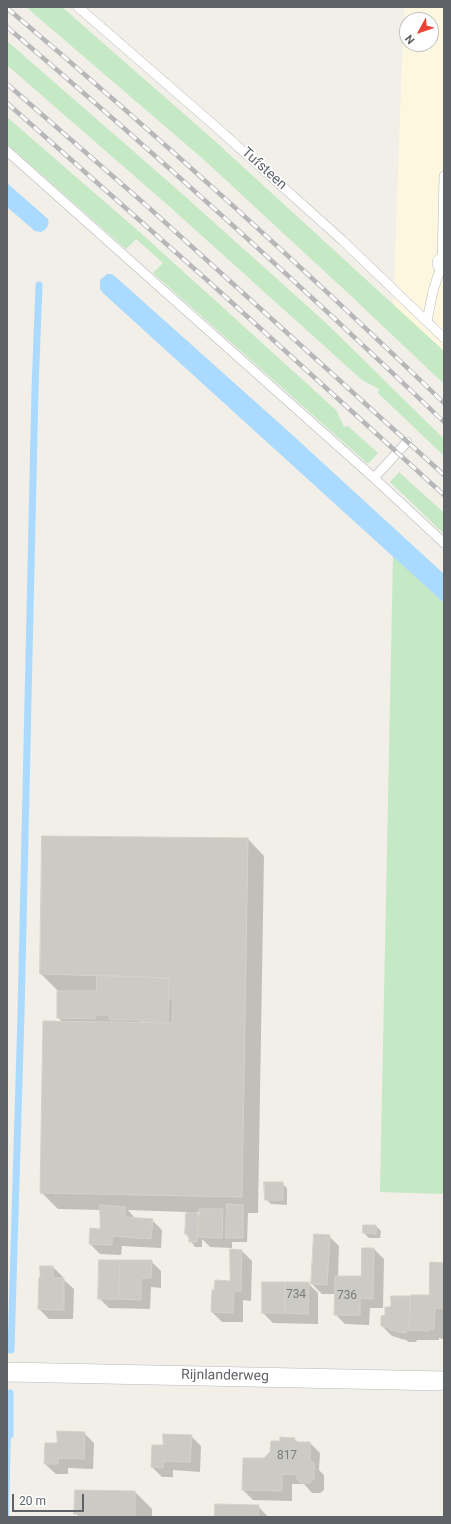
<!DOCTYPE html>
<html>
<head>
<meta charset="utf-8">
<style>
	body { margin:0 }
	#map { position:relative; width:451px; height:1524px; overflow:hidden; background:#f1efe8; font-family:Roboto,sans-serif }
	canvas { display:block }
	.frame { position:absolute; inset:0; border:8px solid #5f6368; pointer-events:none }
	.north { position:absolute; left:399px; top:12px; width:40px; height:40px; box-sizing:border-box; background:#fff; border:1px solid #bfc1c3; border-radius:50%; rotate:230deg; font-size:11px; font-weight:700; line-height:16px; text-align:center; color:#5f6368 }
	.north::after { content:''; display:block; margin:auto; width:14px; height:18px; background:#ea4335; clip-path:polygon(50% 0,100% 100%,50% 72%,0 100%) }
	.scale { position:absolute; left:12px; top:1494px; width:72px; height:18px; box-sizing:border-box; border:2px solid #5f6368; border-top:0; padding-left:5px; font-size:12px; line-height:14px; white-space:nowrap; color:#5f6368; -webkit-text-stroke:3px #fff; paint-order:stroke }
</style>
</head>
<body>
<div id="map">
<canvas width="451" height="1524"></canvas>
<div class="frame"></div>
<div class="north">N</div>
<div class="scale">20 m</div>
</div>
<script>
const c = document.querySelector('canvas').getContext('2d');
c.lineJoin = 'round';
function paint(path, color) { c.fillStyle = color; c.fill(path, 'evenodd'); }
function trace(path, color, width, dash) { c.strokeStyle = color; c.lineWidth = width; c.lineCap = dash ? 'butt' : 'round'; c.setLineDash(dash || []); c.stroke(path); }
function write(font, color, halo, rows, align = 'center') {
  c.font = font + ' Roboto,sans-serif'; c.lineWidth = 3.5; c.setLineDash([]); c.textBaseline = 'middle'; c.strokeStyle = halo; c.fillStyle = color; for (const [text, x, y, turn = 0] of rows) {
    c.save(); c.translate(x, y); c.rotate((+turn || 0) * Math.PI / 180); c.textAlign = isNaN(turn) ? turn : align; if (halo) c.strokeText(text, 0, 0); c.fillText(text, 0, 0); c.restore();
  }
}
paint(new Path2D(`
	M404 7H444V365L393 316ZM407 20H431V44H407Z`), '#fef7e0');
paint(new Path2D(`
	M26 7H62L217 143 444 351V384L349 294 202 158Z
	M7 41 179 191 325 322 444 439V456L378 393 379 389 362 380 170 207 7 65Z
	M7 117 144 236 336 410 344 427 348 426 378 453 368 464 153 273 163 263 136 239 126 249 7 144Z
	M399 472 444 513V534L390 482Z
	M393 556 444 603V1194L380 1192Z`), '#c5e8c5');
paint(new Path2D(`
	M7 183 48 219C50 225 46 230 41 232L35 231 7 207Z
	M107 274H112L118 279 288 431 444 574V603L104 294 100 289V280Z
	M7 1426 11 1427 9 1517H7Z`), '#aadaff');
paint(new Path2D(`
	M248 839 264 856 258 1213H248L247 1242H232V1248L210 1247 202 1239V1247H195L186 1234 187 1212 128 1210 135 1218 152 1220 162 1230 161 1248 122 1246 121 1255 100 1254 90 1244 101 1230V1210L58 1209 41 1192 63 1023 58 1017V991L41 974ZM196 1212H201V1217Z
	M282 1183 287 1188V1205L271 1204 266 1199Z
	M376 1226 381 1231 380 1238H369L364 1233Z
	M329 1236 339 1246 338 1277H362L374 1249 384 1259 383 1308H370L369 1325 345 1324 335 1314V1294H322L312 1284Z
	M242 1251 252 1261 251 1301 243 1300V1322H222L212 1312 231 1282Z
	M151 1261 161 1271V1288L151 1287 150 1309 109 1308 99 1298Z
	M444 1264V1339L439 1338V1340H417L416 1342H409L406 1340 401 1339 399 1338 392 1336 382 1326 386 1316 392 1305V1297L430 1296Z
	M53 1267 63 1277V1279L74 1289 73 1319H49L39 1309Z
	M308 1283 318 1293V1324L273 1323 263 1313Z
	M84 1433 94 1443 93 1469 68 1468V1474H56L45 1464 58 1444Z
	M191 1436 201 1446 200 1472 173 1470V1477H162L152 1467 164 1446Z
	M294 1439 299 1443H310L320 1453 319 1470 324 1475V1490L320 1493H312L304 1484H292V1501L253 1500 243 1490 244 1459H265L281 1442Z
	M135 1492 152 1509V1517H79L75 1513Z
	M258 1506 268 1517H216Z`), '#0003');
trace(new Path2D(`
	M11 1350 21 1014 35 389 39 285
	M10 1393V1435`), '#aadaff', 7);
const building = new Path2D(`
	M42 836 248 838 242 1197 40 1193 43 1021 172 1023 173 999 168 998 169 978 40 974Z
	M97 975 169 978 168 1023 140 1022V1020H110L109 1015H96L95 1019 57 1018V991H96Z
	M264 1182H283V1200H265Z
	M227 1204 243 1205V1238H226Z
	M100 1205 125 1207V1217L153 1219 151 1239 112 1236V1245L89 1244 90 1228 100 1229Z
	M200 1209H223L222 1238 199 1237Z
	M186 1213H198L197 1242H189V1235L185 1234Z
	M363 1225H376V1234L363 1233Z
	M314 1234 330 1235 327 1285 311 1284Z
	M362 1248H374L373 1299 360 1298V1315H334L335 1276H361Z
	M230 1249 242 1250 241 1291H234L233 1313 211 1312 212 1290H214L215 1280 230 1281Z
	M99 1260H120L119 1299H98Z
	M120 1260H152L151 1278H141V1300L119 1299Z
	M430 1262 444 1263V1308H435L434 1329H429V1331L409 1330 411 1295H429Z
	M40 1266H53V1278H64V1310L38 1309 39 1277H40Z
	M262 1282H285V1313H262Z
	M285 1282H309L308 1314 285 1313Z
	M391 1296H410L409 1330H407L406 1333 398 1332 396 1330H390V1328L381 1326V1316L385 1315V1307H390L391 1305Z
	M57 1431 85 1432 84 1459 58 1458V1464H44L45 1443H57Z
	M163 1434 192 1435 190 1462 164 1461 163 1468 151 1467 152 1445H163Z
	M280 1437 295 1438 294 1442H310V1459L314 1464V1479L310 1483H301L297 1479V1475L282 1474V1491L242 1490 243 1458H264L270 1452 271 1441H280Z
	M75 1490 135 1491V1515H133V1517H78V1514H74Z
	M215 1504 259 1505 258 1517H215Z`);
paint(building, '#cccac5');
trace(building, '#d6d1c6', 1);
const service = new Path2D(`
	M78 7 215 126 342 240 444 338
	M7 151 374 478 444 543
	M427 321 433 291 442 263 444 176
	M374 478 407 442`);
const minor = new Path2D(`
	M442 263 444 266
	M7 1372 444 1381`);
trace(service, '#b5b8bc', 10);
trace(minor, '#b5b8bc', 20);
trace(service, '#fff', 9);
trace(minor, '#fff', 19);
const rail = new Path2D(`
	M7 8C157 135 303 267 444 403
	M7 27C157 155 302 286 444 422
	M7 84 147 206 444 475
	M7 103 207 280 444 495`);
trace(rail, '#b6b7b8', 4.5);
trace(rail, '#fff', 3, [9]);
write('12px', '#7a7d7f', null, [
	["734",296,1295],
	["736",347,1296],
	["817",287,1456]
]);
write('14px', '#5f6368', '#fff', [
	["Tufsteen",264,169,42],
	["Rijnlanderweg",225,1376,1]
]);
</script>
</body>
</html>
